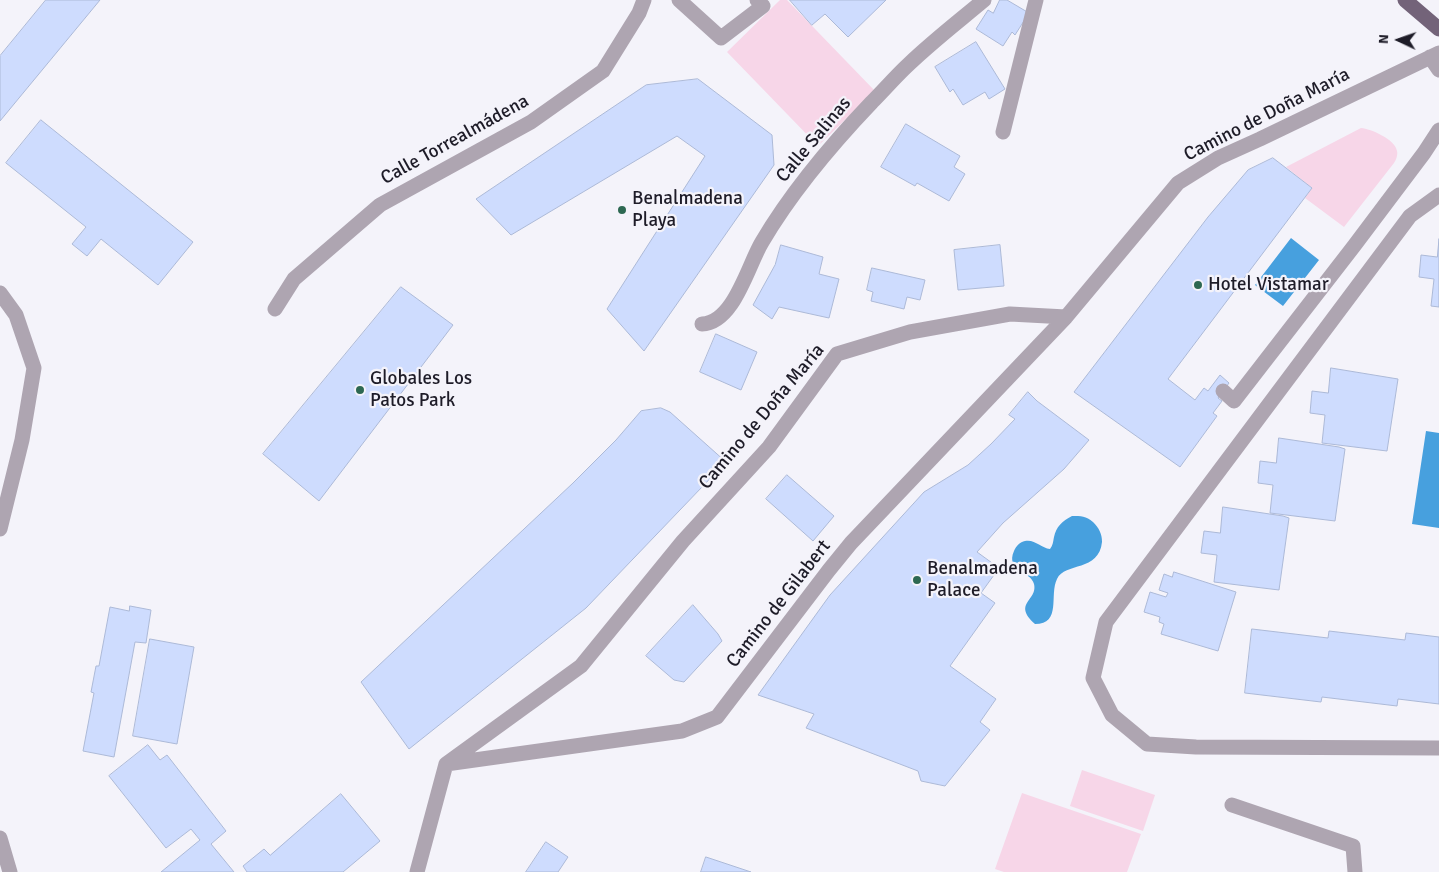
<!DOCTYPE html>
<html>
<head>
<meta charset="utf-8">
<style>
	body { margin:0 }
	#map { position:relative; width:1439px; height:872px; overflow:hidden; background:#f4f3fa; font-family:Signika,sans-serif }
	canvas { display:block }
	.north { position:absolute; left:1374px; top:15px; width:50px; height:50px; -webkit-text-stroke:4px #f4f3fa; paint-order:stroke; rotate:273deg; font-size:14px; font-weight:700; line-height:20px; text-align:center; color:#1e1c28 }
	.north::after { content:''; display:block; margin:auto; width:18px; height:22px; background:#1e1c28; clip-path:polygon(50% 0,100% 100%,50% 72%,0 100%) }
</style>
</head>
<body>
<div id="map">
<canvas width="1439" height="872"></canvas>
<div class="north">N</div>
</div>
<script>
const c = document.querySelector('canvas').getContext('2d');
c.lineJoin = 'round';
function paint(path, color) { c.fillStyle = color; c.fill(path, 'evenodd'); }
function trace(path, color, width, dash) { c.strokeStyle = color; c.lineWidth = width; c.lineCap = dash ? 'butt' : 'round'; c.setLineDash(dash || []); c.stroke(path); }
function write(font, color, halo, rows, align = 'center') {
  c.font = font + ' Signika,sans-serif'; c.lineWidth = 4.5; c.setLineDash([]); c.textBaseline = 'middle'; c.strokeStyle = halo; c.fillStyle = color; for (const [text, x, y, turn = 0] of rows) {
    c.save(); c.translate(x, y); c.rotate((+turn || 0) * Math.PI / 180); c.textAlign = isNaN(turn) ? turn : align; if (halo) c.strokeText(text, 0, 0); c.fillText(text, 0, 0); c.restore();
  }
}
paint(new Path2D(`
	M780 0H787L875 91 818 146 727 52Z
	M1361 128C1371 129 1395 139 1397 151 1398 155 1396 160 1394 163L1344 227 1305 198 1312 188 1286 167Z
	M1082 770 1155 795 1143 831 1070 806Z
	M1022 793 1141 834 1127 872H1004L995 869Z`), '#f7d6e8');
paint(new Path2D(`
	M1291 238 1319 260 1283 306 1255 285Z
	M1426 431 1439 433V528L1412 524Z
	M1072 516C1081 516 1086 516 1093 522 1099 528 1102 534 1102 542 1099 572 1065 562 1057 579 1049 595 1062 624 1035 624 1012 603 1038 601 1034 584 1031 571 1005 571 1014 551 1016 546 1020 542 1025 541 1035 539 1041 548 1050 549 1053 545 1053 542 1054 537 1056 527 1062 521 1072 516Z`), '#47a0de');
const building = new Path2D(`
	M46 0H100L0 121V56Z
	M790 0H886L848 37 825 14 812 25Z
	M1000 0H1007L1029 13 1015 35 1012 32 1003 46 976 29 988 10 993 13Z
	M976 42 1005 89 989 99 985 92 963 105 953 89 950 92 935 67Z
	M698 79 772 135 774 165 644 351 607 309 705 156 677 136 511 235 476 199 646 85Z
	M41 120 193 242 158 285 101 239 87 256 72 244 86 227 6 163Z
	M906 124 960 156 954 167 965 174 949 201 917 183 915 186 881 167Z
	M1273 158 1312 188 1168 379 1195 400 1204 388 1208 391 1220 375 1229 383 1218 398 1222 401 1213 413 1217 416 1180 467 1074 392 1208 217 1248 170Z
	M1439 239V307L1431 306 1434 279 1419 277 1421 255 1437 257Z
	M781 245 823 257 819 274 839 279 829 318 779 307 772 319 753 305 775 265Z
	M1000 245 1004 286 958 290 954 250Z
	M872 268 925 280 920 300 907 297 904 309 871 301 873 292 867 290Z
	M401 287 453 325 319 501 263 454Z
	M716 334 757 352 741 390 700 372Z
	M1331 368 1398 379 1387 451 1322 443 1325 415 1310 413 1312 391 1328 393Z
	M1028 392 1037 401 1089 440 1064 469 1003 523 977 552 999 568 981 593 995 603 950 666 996 699 980 722 990 730 945 786 921 781 918 771 806 728 814 714 758 695 830 595 924 492 968 465 991 444 1015 419 1009 415Z
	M661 408 670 412 726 462 586 608 409 749 361 682 573 483 616 440 641 411Z
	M1279 438 1339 447 1345 449 1335 521 1270 513 1273 485 1258 483 1260 461 1276 463Z
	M787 475 834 516 813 541 766 499Z
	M1223 507 1283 516 1289 518 1279 590 1214 582 1217 555 1201 553 1204 531 1220 533Z
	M1174 572 1236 592 1218 651 1161 634 1164 624 1159 622 1160 617 1144 612 1150 592 1166 597 1168 593 1159 590 1164 574 1172 577Z
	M693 605 718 634 722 641 684 682 674 680 646 656Z
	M130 606 151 610 146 643 135 642 114 757 83 751 94 693 91 692 96 666H99L110 607 129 611Z
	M1252 629 1328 638 1329 631 1405 640 1406 633 1439 637V704L1398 699 1397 706 1322 697 1321 702 1245 693Z
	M150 639 194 647 177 744 133 736Z
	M148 745 160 760 167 755 226 831 211 844 234 872H161L200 840 191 829 166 848 109 776Z
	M341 794 380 841 343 872H247L243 866 264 849 270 855Z
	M546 842 568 857 558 872H526Z
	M706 857 751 872H701Z`);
paint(building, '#cedcfe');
trace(building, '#acb9d7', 1);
trace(new Path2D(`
	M679 0 721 38 763 6 757 0
	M1430 57 1439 70
	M1003 132 1036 0
	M1439 195 1410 216 1106 622 1093 678 1112 715 1147 744 1196 747 1439 748
	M0 293 16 315 34 368 22 440 0 529
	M275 309 294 279 380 205 531 122 603 71 639 13 644 0
	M702 324C734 323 748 265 762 242 792 191 831 145 872 102 884 90 896 76 909 64 933 41 959 21 984 0
	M1223 391 1234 401 1354 246 1424 153 1439 130
	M446 764 682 731 717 717 829 570 851 543 1066 317 1178 183 1218 158 1260 139 1439 53
	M1232 805 1353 846 1355 872
	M0 838 10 872
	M417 872 446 764 581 666 683 541 769 447 837 354 910 332 1010 314 1066 317`), '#aea5b1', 15);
trace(new Path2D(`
	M1405 0 1439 29`), '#736379', 15);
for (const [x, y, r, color] of [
	[622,210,5,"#2d6852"],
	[1198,285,5,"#2d6852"],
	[360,390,5,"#2d6852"],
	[917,580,5,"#2d6852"]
]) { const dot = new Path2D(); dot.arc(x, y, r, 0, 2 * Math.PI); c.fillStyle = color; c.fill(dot); trace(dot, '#f4f3fa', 2); }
write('19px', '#1e1c28', '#f4f3fa', [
	["Camino de Doña María",1267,115,-27],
	["Calle Torrealmádena",455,140,-29],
	["Calle Salinas",814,140,-50],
	["Camino de Doña María",762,417,-50],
	["Camino de Gilabert",779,604,-52]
]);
write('19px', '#1e1c28', '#f4f3fa', [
	["Benalmadena",632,199],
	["Playa",632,221],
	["Hotel Vistamar",1208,285],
	["Globales Los",370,379],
	["Patos Park",370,401],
	["Benalmadena",927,569],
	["Palace",927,591]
], 'left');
</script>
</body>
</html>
